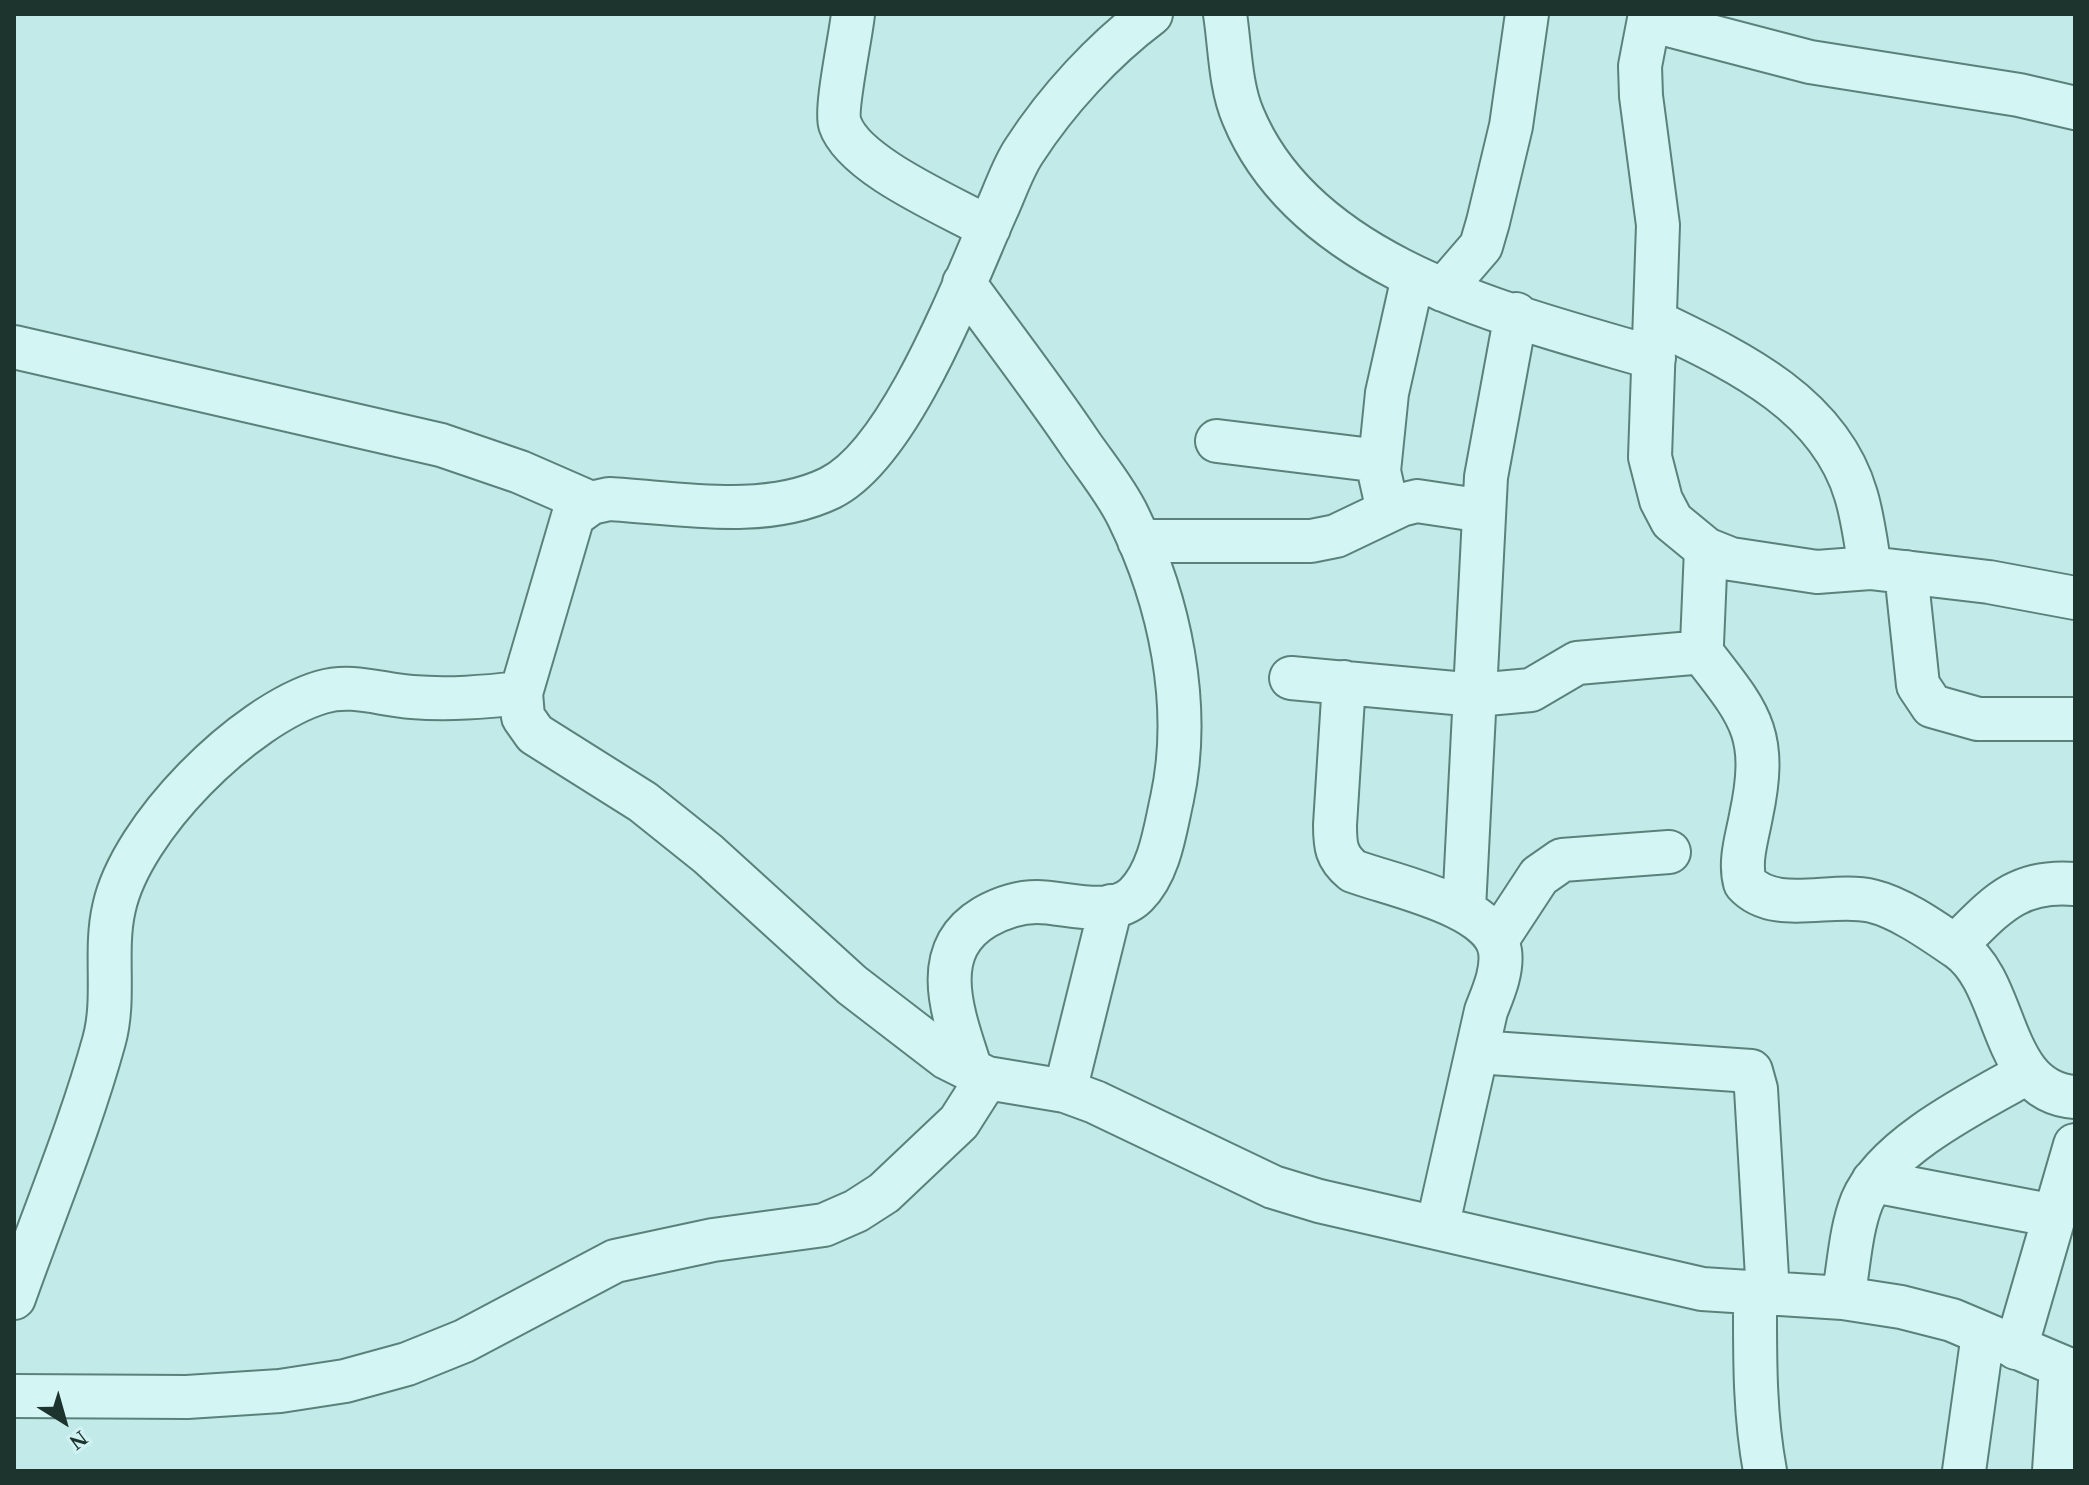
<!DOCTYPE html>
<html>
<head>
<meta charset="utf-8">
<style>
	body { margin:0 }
	#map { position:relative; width:2089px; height:1485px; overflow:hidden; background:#c1eae9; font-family:Georgia,serif }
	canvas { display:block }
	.frame { position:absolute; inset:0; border:16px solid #1d332d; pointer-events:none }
	.north { position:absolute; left:24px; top:1381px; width:80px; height:80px; -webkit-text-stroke:6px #d0f2f2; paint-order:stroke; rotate:143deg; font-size:22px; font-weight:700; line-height:32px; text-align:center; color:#1d332d }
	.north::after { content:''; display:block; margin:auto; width:28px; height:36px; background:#1d332d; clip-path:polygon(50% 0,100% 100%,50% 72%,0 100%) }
</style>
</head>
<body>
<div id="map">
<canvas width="2089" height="1485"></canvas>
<div class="frame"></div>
<div class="north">N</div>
</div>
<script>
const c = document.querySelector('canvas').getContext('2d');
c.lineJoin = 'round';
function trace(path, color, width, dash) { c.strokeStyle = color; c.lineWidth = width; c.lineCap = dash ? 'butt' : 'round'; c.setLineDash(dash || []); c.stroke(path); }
const minor = new Path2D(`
	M853 14C851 35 835 109 840 124 854 166 950 206 989 228
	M1151 14C1103 50 1057 100 1024 151 1012 169 1005 192 996 211 964 283 901 453 830 488 764 520 679 503 609 499L591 503 573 516 521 693 523 717 535 734 643 802 708 854 852 985 947 1058 987 1078 1065 1091 1095 1102 1273 1187 1319 1201 1702 1289 1843 1298 1901 1307 1952 1320 2075 1372
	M1225 14C1230 46 1230 86 1243 116 1306 269 1511 316 1654 358
	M1650 14 1640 66 1641 96 1658 225 1650 457 1661 500 1672 521 1706 549 1731 559 1817 572 1870 568 1989 582 2075 598
	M1649 20 1810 62 2019 95 2075 108
	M964 283C1003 337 1044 390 1081 445 1097 468 1116 491 1128 516 1170 601 1192 706 1172 799 1165 830 1160 871 1136 895 1112 919 1066 902 1037 902 1017 902 1001 908 985 917 926 952 955 1019 971 1070
	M1443 290 1481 246 1488 222 1511 126 1527 14
	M1656 322C1735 360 1829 403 1856 495 1863 518 1866 544 1870 568
	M14 347 441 445 520 472 591 503
	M1217 441 1380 461
	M1388 511 1379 471 1387 393 1413 277
	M1139 541H1311L1336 536 1401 505 1417 501 1484 511
	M1906 572 1918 685 1932 706 1978 719H2075
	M1699 649C1749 714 1769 731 1751 816 1747 838 1739 861 1745 883 1775 916 1832 891 1872 901 1901 908 1933 931 1958 948 2010 984 1998 1092 2075 1097
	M1291 678 1476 695 1531 690 1577 663 1692 653 1702 644 1706 549
	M1344 682 1335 825C1335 846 1336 857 1353 871 1390 885 1494 905 1500 951 1503 971 1493 993 1486 1011L1437 1228
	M1464 909 1486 477 1516 314
	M1497 940 1539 876 1562 860 1669 852
	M1955 946C1995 907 2015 879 2075 884
	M1477 1052 1751 1071 1756 1089 1768 1294
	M1065 1091 1111 906
	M1873 1181 2055 1216
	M1755 1293C1755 1353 1754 1412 1765 1471
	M14 1298C44 1213 80 1128 104 1041 116 998 104 951 114 908 131 828 244 715 322 692 352 683 382 695 412 697 449 700 484 697 521 693
	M1843 1298C1849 1267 1850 1231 1862 1201 1885 1146 1977 1101 2027 1073
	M2016 1348 2075 1145
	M14 1396 187 1397 280 1391 345 1381 407 1364 464 1341 615 1261 713 1240 824 1225 856 1211 884 1193 959 1122 987 1078
	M1964 1471 1983 1334
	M2054 1471 2061 1367`);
trace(minor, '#5a827a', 46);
trace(minor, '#d3f6f5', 42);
</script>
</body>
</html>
